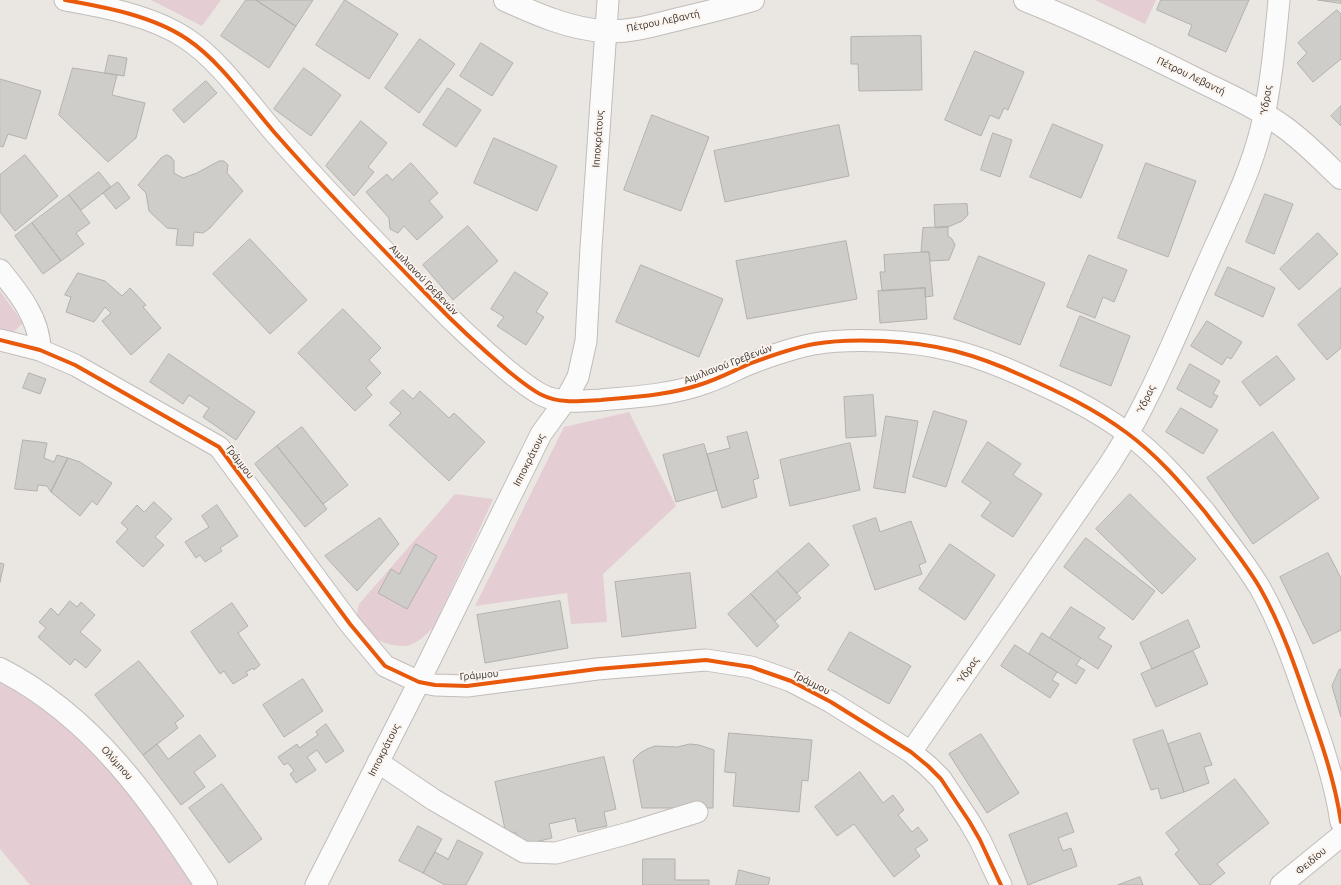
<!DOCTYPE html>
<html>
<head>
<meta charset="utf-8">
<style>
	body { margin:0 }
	canvas { display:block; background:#eae6e2 }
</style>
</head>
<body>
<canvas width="1341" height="885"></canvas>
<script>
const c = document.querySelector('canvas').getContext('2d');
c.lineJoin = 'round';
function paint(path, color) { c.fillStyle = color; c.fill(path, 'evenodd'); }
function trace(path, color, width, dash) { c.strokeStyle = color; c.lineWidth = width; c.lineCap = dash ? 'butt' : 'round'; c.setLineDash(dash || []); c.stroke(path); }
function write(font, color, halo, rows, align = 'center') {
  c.font = font + ' Ubuntu,sans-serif'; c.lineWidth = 3.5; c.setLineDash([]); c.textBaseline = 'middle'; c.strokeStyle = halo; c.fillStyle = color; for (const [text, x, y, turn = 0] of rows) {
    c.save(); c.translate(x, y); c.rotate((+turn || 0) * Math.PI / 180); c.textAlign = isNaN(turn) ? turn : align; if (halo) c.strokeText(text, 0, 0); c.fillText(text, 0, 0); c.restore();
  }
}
paint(new Path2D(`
	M151 0H221L202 26Z
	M1095 0H1156L1145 24Z
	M0 291 23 323 11 334 0 331Z
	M629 412 676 506 603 574 607 622 571 624 567 593 475 606 564 427Z
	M455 494 493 499 475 539 433 628C426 634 419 642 410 645 394 649 369 639 360 625 356 618 357 611 359 604Z
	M0 680 33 696 88 739 202 885H30L0 849Z`), '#e4ced4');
const building = new Path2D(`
	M246 0H256L296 26 269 68 221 36Z
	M256 0H313L296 26Z
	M345 0 398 34 369 79 316 45Z
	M1161 0H1249L1226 52 1188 35 1192 25 1157 10Z
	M1318 0H1341V3Z
	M1337 10 1341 14V59L1313 82 1297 63 1307 53 1298 43Z
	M921 36 922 90 859 91 858 64H851V37Z
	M420 39 455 64 419 113 385 88Z
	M481 43 513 63 492 96 460 76Z
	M975 51 1024 72 1008 110 1004 108 999 119 990 115 981 136 945 120Z
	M109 55 127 58 124 76 105 73Z
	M73 68 117 75 112 95 145 103 136 138 108 162 59 115Z
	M304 68 341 95 311 136 274 109Z
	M0 79 41 91 26 139 8 134 3 147 0 146Z
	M206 81 217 93 184 123 173 110Z
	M448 88 481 110 456 147 423 125Z
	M1341 106V126L1331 116Z
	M652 115 709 137 681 211 624 190Z
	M361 121 387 143 368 167 374 172 354 196 326 166Z
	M1053 124 1103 145 1081 198 1030 177Z
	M839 125 849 176 725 202 714 151Z
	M993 133 1012 140 1000 177 981 170Z
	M494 138 557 166 537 211 474 183Z
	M25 155 58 196 15 231 0 212V175Z
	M167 155 171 157 174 161V173L183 178 197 173 219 161H224L228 165 227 173 243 191 210 228 203 233 194 232 193 246 176 245 178 229 167 228 149 211 146 193 138 185 161 158Z
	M411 163 438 193 429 201 443 217 417 240 404 226 398 233 390 229 389 218 366 192 387 174 392 180Z
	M1146 163 1196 181 1168 257 1118 238Z
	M99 172 111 187 81 210 69 195Z
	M118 182 130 198 116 209 103 193Z
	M1265 194 1293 204 1274 254 1246 242Z
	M69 195 90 223 76 233 84 244 61 261 32 223Z
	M967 204 968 215 962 221 948 227 935 228 934 205Z
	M32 223 61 261 43 274 15 236Z
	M468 226 498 261 453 300 423 265Z
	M948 227V236L952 239 955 245 949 260 930 261 929 252H921L923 228Z
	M1318 233 1338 254 1299 290 1280 269Z
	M250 239 307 300 270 334 213 274Z
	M846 241 857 299 747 319 736 261Z
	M929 252 933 296 925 297V288L882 291 880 272H885L884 255Z
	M1089 255 1127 270 1114 302 1103 297 1095 318 1067 307Z
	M979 256 1045 283 1020 345 954 319Z
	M641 265 723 299 699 357 616 322Z
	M1228 267 1275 288 1263 317 1215 295Z
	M515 272 548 293 536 312 544 317 526 345 497 326 504 317 491 309Z
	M78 273 105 281 122 296 130 288 146 305 143 307 161 328 131 355 102 321 111 313 105 307 94 322 66 312 71 297 65 295Z
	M925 288 927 319 880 323 878 291Z
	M1341 288V348L1327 360 1298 325Z
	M343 309 381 348 369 360 381 373 366 388 372 395 355 411 298 353Z
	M1080 316 1130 336 1111 386 1060 366Z
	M1207 321 1242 342 1231 359 1227 357 1222 365 1191 346Z
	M169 354 255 412 236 440 203 417 209 408 189 395 183 404 150 382Z
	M1277 356 1295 379 1260 406 1242 382Z
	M1190 364 1220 381 1213 394 1218 396 1211 408 1177 389Z
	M29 373 46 379 40 394 23 388Z
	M403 390 413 399 420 391 449 418 454 413 485 442 449 481 389 425 401 413 390 403Z
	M873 395 876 436 846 438 844 397Z
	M1181 408 1218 430 1203 454 1166 432Z
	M934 411 967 421 946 487 913 477Z
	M886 416 918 421 905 493 874 488Z
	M302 427 348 485 323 504 277 446Z
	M747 432 759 478 753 480 757 497 722 508 707 454 730 448 727 437Z
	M1273 432 1319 498 1253 544 1207 478Z
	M23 440 47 443 44 458 54 462 57 455 68 458 51 492 47 486 38 485 37 491 15 489Z
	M988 442 1021 464 1013 475 1042 494 1013 537 981 516 991 502 962 482Z
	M850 443 860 490 790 506 780 460Z
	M704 444 717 490 676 502 663 455Z
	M277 446 327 509 305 527 255 464Z
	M68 458 80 462 112 483 97 505 92 501 80 516 51 492Z
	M1130 494 1196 559 1162 594 1096 529Z
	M154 502 172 519 155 537 164 545 143 567 116 542 128 529 121 523 137 505 144 512Z
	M217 505 238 536 220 548 222 551 205 562 200 555 196 558 185 542 209 527 202 516Z
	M380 518 399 544 357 591 325 556Z
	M876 518 880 532 911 521 926 562 919 565 922 574 875 590 853 526Z
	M1086 538 1155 591 1133 620 1064 567Z
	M809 543 829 565 797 593 777 571Z
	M416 544 437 556 407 609 378 593 391 569 399 574Z
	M950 544 995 575 965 620 919 589Z
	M1328 553 1341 578V630L1313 644 1280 577Z
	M0 563 4 564 0 582Z
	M777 571 801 598 775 621 751 594Z
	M690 573 696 628 622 637 615 582Z
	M751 594 779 626 757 647 728 614Z
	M70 601 77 607 81 602 95 615 80 632 101 650 86 668 75 659 70 665 38 637 46 628 39 622 51 608 58 615Z
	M560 601 568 648 485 663 477 615Z
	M232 603 248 626 238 633 260 665 254 670 253 668 246 672 248 675 233 684 224 671 220 674 191 632Z
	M1071 607 1105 628 1098 638 1112 646 1098 669 1050 638Z
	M1188 620 1200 647 1152 669 1140 643Z
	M850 632 911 666 889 704 828 670Z
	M1042 633 1081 658 1076 665 1085 670 1076 684 1029 654Z
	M1015 645 1057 672 1052 680 1059 684 1050 698 1001 666Z
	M1193 651 1208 684 1156 707 1141 674Z
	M139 661 184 716 175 723 178 728 143 755 95 695Z
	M1340 669H1341V717L1332 686Z
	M303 679 323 711 284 737 263 705Z
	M326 724 344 751 326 763 317 750 307 757 316 770 296 783 290 774 294 771 288 763 284 765 278 757 297 744 299 748 318 735 316 732Z
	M1163 730 1184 792 1161 799 1158 788 1151 790 1133 740Z
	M729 733 812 740 808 781 802 780 799 812 733 806 736 773 725 772Z
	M1200 733 1212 765 1204 767 1209 783 1184 792 1168 744Z
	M981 734 1019 793 987 813 949 754Z
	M200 735 216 756 194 772 205 787 181 805 143 755 157 744 168 759Z
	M690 744 699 745 714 750 713 808H642L633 760 640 753 647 749 655 746 677 747Z
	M604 757 616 809 604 812 607 826 578 832 575 818 549 824 552 838 519 846 516 832 506 834 495 782Z
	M860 772 883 803 893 795 904 810 898 815 912 832 918 827 928 840 915 849 920 856 894 877 854 824 837 836 815 807Z
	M1235 779 1269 823 1217 864 1225 873 1210 885H1200L1175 854 1179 850 1166 833Z
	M222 784 262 839 229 863 189 808Z
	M1067 813 1074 832 1058 838 1063 851 1071 848 1077 866 1028 885 1009 835Z
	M418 826 442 839 423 873 399 861Z
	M458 840 483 853 466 885H445L423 873 435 852 448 859Z
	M643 859H675V880H709V885H643Z
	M739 870 770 878 768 885H736Z
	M1140 877 1143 885H1118Z`);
paint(building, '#cfcdc9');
trace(building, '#b3b1ad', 1);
const minor = new Path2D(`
	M65 0C105 7 153 16 187 39 220 61 248 102 274 132 325 190 378 245 432 300 456 325 481 348 507 370 518 379 530 389 542 395 560 404 581 401 601 400 635 397 670 395 702 384 718 379 733 371 749 364 770 356 792 348 814 344 837 340 860 340 883 341 935 343 975 354 1023 376 1059 392 1095 409 1127 433 1157 455 1181 483 1205 512 1224 537 1244 561 1260 588 1281 625 1295 666 1309 707 1322 744 1335 782 1341 822
	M0 270C18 292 40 319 40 350
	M0 340 40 350 75 365 219 447 350 624 385 666 419 682 435 685 467 686 597 669 706 660 751 667 791 681 831 702 911 752 928 766 941 779 969 821 980 840 1001 885
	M911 752 1109 465C1149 404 1176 334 1206 267 1225 223 1250 175 1261 129 1271 88 1275 42 1279 0
	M378 762 434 800 524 852 556 853 629 833 697 812
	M316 885 419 682 541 434 565 401 578 377 586 341 591 248 608 0
	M1281 885 1341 836`);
const tertiary = new Path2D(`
	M505 0C536 14 570 29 604 31 629 33 655 25 679 19 704 13 729 7 753 0
	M1025 0C1083 23 1138 50 1194 78 1224 93 1257 107 1284 127 1305 142 1323 161 1341 178
	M0 669C94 717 150 800 206 885`);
trace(minor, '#c0bdba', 23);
trace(tertiary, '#c0bdba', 24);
trace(minor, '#fcfbfb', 21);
trace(tertiary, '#fcfbfb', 22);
trace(new Path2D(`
	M65 0C105 7 153 16 187 39 220 61 248 102 274 132 325 190 378 245 432 300 456 325 481 348 507 370 518 379 530 389 542 395 560 404 581 401 601 400 635 397 670 395 702 384 718 379 733 371 749 364 770 356 792 348 814 344 837 340 860 340 883 341 935 343 975 354 1023 376 1059 392 1095 409 1127 433 1157 455 1181 483 1205 512 1224 537 1244 561 1260 588 1281 625 1295 666 1309 707 1322 744 1335 782 1341 822
	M0 340 40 350 75 365 219 447 350 624 385 666 419 682 435 685 467 686 597 669 706 660 751 667 791 681 831 702 911 752 928 766 941 779 969 821 980 840 1001 885`), '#e8590c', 4);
write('10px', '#302d2b', '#fbf3ec', [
	["Πέτρου Λεβαντή",663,21,-12],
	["Πέτρου Λεβαντή",1191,76,26],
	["Ύδρας",1266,100,-81],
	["Ιπποκράτους",598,139,-86],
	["Αιμιλιανού Γρεβενών",424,280,46],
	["Αιμιλιανού Γρεβενών",728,364,-21],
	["Ύδρας",1146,399,-65],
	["Ιπποκράτους",529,460,-63],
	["Γράμμου",240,462,53],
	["Ύδρας",968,670,-55],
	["Γράμμου",479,675,-5],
	["Γράμμου",812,683,27],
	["Ιπποκράτους",384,750,-63],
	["Ολύμπου",117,763,48],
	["Φειδίου",1311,861,-40]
]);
</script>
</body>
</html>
